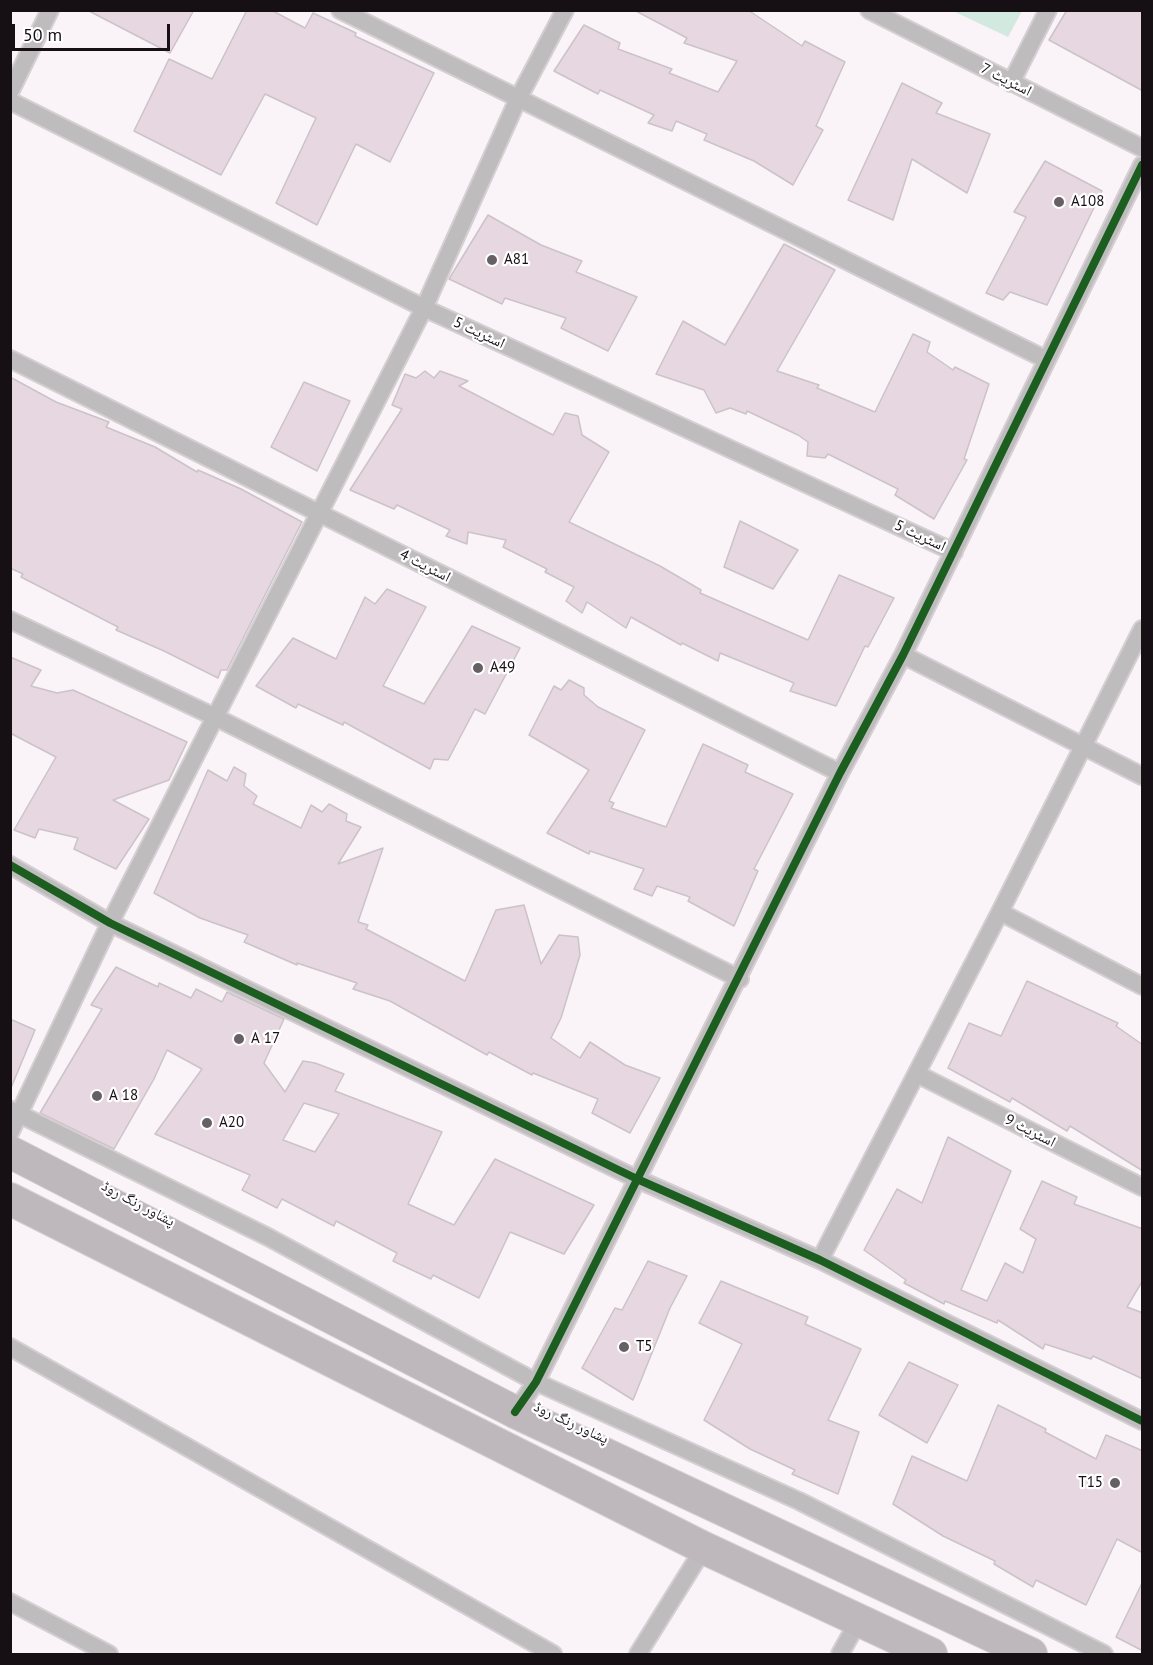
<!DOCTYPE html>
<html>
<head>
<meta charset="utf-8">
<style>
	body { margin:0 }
	#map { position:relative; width:1153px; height:1665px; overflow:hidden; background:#faf3f7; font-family:"PT Sans",sans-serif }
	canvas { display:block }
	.frame { position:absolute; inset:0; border:12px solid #160f14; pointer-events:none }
	.scale { position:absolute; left:12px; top:24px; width:158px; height:27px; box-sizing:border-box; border:3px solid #160f14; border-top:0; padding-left:8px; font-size:18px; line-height:21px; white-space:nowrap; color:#160f14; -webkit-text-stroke:4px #fff; paint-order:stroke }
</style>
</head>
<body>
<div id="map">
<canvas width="1153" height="1665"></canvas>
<div class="frame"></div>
<div class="scale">50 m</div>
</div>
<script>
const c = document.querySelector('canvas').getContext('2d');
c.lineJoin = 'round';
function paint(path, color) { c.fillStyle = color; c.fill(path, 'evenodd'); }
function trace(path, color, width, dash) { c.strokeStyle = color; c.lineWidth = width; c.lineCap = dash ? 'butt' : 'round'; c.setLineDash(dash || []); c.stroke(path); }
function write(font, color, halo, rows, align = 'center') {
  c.font = font + ' "PT Sans","Noto Naskh Arabic",sans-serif'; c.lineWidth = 4.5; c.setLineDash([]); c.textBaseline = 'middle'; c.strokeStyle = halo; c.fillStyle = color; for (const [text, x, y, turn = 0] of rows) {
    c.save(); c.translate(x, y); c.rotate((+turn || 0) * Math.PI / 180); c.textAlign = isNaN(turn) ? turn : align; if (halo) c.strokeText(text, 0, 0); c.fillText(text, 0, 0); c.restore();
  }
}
paint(new Path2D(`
	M953 11H1022L1008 37Z`), '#d2e9df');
const building = new Path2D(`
	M87 10H194L170 53Z
	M247 10H271L305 28 313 13 356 33 355 36 434 73 390 162 356 144 317 225 276 203 316 118 265 94 221 175 134 131 169 59 212 79Z
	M634 10H748L802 46 805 41 845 62 816 126 823 130 793 185 754 161 704 140 707 134 676 121 672 131 648 123 654 115 600 90 598 94 554 71 584 25 620 43 618 49 672 69 669 73 718 92 737 61 684 43 687 38Z
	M1067 10H1143V91L1049 40Z
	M902 83 942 103 936 113 990 134 967 193 912 159 893 220 848 200Z
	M1045 161 1102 191 1047 305 1010 292 1003 300 986 293 1026 217 1014 212Z
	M488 215 541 245 582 261 576 272 637 297 608 351 561 328 566 318 505 298 502 304 449 279Z
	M784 244 835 270 777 371 819 385 817 388 875 412 913 334 930 342 927 352 953 370 955 367 989 384 964 459 967 460 934 519 895 495 898 489 828 454 825 458 807 456 808 442 798 435 747 411 746 414 730 408 716 413 704 390 656 374 683 321 725 345Z
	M425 371 434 378 440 371 468 381 459 386 553 435 565 413 578 416 582 435 609 452 569 522 660 566 701 590 700 593 808 640 839 575 894 598 868 647 865 646 836 706 790 691 794 683 720 653 718 661 682 643 681 645 631 617 626 628 587 602 582 613 566 601 574 587 545 572 547 569 503 547 506 540 468 532 467 544 446 536 450 530 397 505 394 509 350 490 402 409 392 405 405 374 416 378Z
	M10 377 56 402 109 422 106 427 155 447 197 472 198 470 241 489 302 522 227 670H221L218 678 164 651 116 630 118 627 21 577 23 574 10 568Z
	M304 382 350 401 317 471 271 447Z
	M740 521 798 550 773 589 724 567Z
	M387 589 426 607 383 686 424 704 472 626 520 648 485 714 475 709 448 760 434 759 430 769 344 722 343 725 298 704 296 708 256 686 293 638 336 659 365 597 375 604Z
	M10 657 41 670 31 686 57 693 73 690 187 742 169 780 113 800 149 819 116 869 74 849 78 838 39 829 35 838 14 830 56 757 10 733Z
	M569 680 584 688V695L598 707 645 730 609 801 614 803 611 808 666 827 703 744 748 765 745 772 793 794 754 869 758 871 734 926 688 901 690 897 657 886 652 896 634 889 644 869 590 851 589 854 547 833 589 770 529 735 554 686 561 690Z
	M234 767 246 774 244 786 257 796 253 804 301 828 311 805 322 812 329 804 347 814 346 821 361 827 338 864 383 848 358 922 368 925 366 929 465 981 496 910 524 905 541 964 559 935 578 937 580 955 561 1018 551 1038 580 1058 590 1042 625 1065 660 1078 630 1133 592 1113 598 1099 533 1073 532 1075 489 1052 487 1055 390 1001 353 989 357 983 297 963V965L244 942 248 935 200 918 154 893 208 770 227 781Z
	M116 967 158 987 159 983 191 998 196 989 222 1002 227 992 284 1019 264 1063 285 1092 303 1061 315 1063 344 1074 335 1091 442 1132 408 1204 454 1225 495 1159 594 1205 564 1254 510 1232 479 1298 433 1275 431 1279 393 1261 397 1253 336 1221 334 1226 282 1199 277 1208 242 1190 250 1175 155 1134 202 1069 167 1050 154 1079 114 1149 40 1113 102 1009 91 1005ZM304 1103 339 1114 315 1152 283 1140Z
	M1027 981 1118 1023 1116 1026 1143 1045V1171L1070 1126 1067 1131 1012 1098 1010 1102 948 1068 969 1023 1001 1036Z
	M10 1019 35 1030 11 1088H10Z
	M948 1137 1011 1171 961 1290 987 1301 1005 1263 1023 1273 1036 1239 1020 1229 1042 1181 1077 1197 1074 1204 1143 1229V1280L1127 1307 1143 1313V1379L1093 1356 1091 1359 1045 1344 1043 1349 998 1320 997 1323 945 1301 944 1304 904 1283 906 1280 864 1250 897 1189 922 1203Z
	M648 1261 687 1276 670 1308 633 1400 582 1368 615 1308 622 1310Z
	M721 1281 808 1317 805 1324 861 1349 828 1420 859 1432 838 1494 792 1474 795 1470 750 1449 704 1420 742 1344 699 1323Z
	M909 1362 958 1385 927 1443 879 1415Z
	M998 1405 1046 1429 1045 1432 1096 1459 1106 1435 1143 1451V1553L1117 1539 1086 1605 1036 1580 1033 1587 994 1564 995 1561 943 1536 893 1504 912 1456 967 1481Z
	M1143 1581V1651L1116 1637Z`);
paint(building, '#e7d7e1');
trace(building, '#cbc3c8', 1.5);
const street = new Path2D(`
	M340 10 1047 360
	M869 10 1142 148
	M1011 83 1048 10
	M10 92 50 10
	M10 101 424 308 954 552
	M10 359 840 773
	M10 620 217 718 740 979
	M903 655 1142 776
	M10 865 110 923 637 1179 820 1260 1142 1421
	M1000 912 1142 986
	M917 1074 1142 1187
	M11 1110 268 1237 536 1382 799 1501 1104 1654
	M10 1133 110 923 424 308 518 99 565 10
	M820 1260 1000 912 1142 629
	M10 1347 553 1654
	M515 1412 536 1382 840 773 903 655 1142 165
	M10 1602 109 1654
	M638 1654 704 1548
	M840 1654 859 1620`);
const highway = new Path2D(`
	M10 1152 515 1412 1031 1654
	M10 1199 704 1548 931 1654`);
trace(street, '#d5cfd3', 20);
trace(highway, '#d5cfd3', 34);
trace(street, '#bfbcbe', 16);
trace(highway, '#beb8bc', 32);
trace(new Path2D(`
	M10 865 110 923 637 1179 820 1260 1142 1421
	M515 1412 536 1382 840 773 903 655 1142 165`), '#1b5e20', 8);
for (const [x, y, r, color] of [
	[1059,202,6,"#665f63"],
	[492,260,6,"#665f63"],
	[478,668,6,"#665f63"],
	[239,1039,6,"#665f63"],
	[97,1096,6,"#665f63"],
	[207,1123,6,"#665f63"],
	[624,1347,6,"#665f63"],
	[1115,1483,6,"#665f63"]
]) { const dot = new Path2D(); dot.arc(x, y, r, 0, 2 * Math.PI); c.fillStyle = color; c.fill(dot); trace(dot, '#fff', 2); }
write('15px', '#160f14', '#fff', [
	["اسٹریٹ 7",1006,80,27],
	["اسٹریٹ 5",479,333,25],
	["اسٹریٹ 5",920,536,25],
	["اسٹریٹ 4",425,566,27],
	["اسٹریٹ 9",1030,1131,27],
	["پشاور رنگ روڈ",138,1204,28],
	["پشاور رنگ روڈ",571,1423,25]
]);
write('15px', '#160f14', '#fff', [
	["A108",1071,202],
	["A81",504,260],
	["A49",490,668],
	["A 17",251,1039],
	["A 18",109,1096],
	["A20",219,1123],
	["T5",636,1347],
	["T15",1103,1483,"right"]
], 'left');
</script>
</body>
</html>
